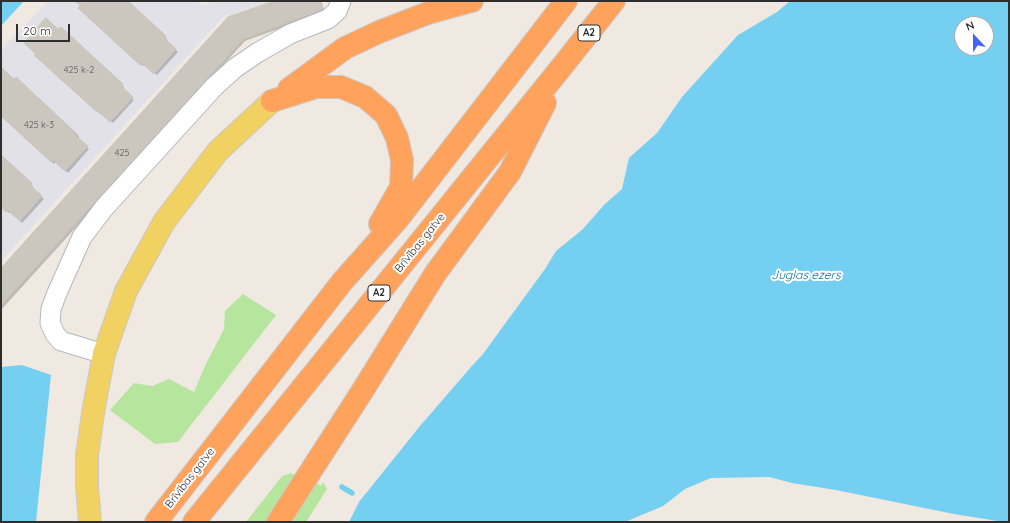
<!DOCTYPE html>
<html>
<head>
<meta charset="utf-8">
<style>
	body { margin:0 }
	#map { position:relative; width:1010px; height:523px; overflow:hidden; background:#efe9e1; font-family:Quicksand,sans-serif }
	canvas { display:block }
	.frame { position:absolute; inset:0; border:2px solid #2e2e2e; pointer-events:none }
	.north { position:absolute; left:954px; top:16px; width:40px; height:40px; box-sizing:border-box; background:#fff; border:1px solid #ababab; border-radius:50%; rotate:338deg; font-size:11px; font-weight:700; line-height:16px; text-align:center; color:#2e2e2e }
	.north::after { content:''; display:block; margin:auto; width:14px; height:18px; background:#4264fb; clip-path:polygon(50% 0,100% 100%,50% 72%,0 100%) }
	.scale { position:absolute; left:16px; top:24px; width:54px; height:18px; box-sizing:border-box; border:2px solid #2e2e2e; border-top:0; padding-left:5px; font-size:12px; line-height:14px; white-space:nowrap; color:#2e2e2e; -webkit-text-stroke:3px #fff; paint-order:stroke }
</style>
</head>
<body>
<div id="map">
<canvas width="1010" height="523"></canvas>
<div class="frame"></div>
<div class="north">N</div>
<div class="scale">20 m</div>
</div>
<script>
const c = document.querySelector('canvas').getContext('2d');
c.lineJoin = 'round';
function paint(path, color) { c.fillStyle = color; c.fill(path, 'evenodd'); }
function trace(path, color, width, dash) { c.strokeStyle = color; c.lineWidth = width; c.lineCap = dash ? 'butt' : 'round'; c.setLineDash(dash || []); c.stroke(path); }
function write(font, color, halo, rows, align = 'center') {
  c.font = font + ' Quicksand,sans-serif'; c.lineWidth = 4; c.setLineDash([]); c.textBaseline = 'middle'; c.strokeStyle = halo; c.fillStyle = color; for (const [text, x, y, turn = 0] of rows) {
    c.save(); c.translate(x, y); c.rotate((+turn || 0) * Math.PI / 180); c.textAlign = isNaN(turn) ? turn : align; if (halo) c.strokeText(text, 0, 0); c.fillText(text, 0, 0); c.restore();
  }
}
paint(new Path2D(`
	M48 1H194L204 5 214 1H271L223 17 1 261V50Z`), '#e3e1e8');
paint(new Path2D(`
	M243 294 276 315 178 442 155 444 110 410 134 383 152 386 169 379 194 392 206 364 224 329 225 311Z
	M291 473 297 476 268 522H246L282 476Z
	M316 482 321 486 323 482 327 489 306 522H292Z`), '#b6e59e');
paint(new Path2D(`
	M1 1H24L1 26Z
	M790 1H1009V522H1004L954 514 836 490 792 483 769 477 711 478 685 489 663 506 625 522H349L359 502 420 426 471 367 483 354 545 269 556 251 583 229 604 205 622 189 629 158 657 133 682 97 738 35 777 12ZM962 24H986V48H962Z
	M22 365 51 375 36 522H1V367Z`), '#75cff0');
paint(new Path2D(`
	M76 1H127L165 37 167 39 166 41 178 52 157 75 144 64 143 66 81 10V6Z
	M277 1H321L325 12 245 41 1 310V269Z
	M38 58 122 85 124 87 123 89 134 100 113 123 101 112 100 114Z
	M1 70 77 134 79 137 78 138 89 149 68 173 56 162 54 164 1 115Z
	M1 156 33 186 32 188 44 199 22 223 10 212 9 213 1 206Z`), '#0003');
trace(new Path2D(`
	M342 487 352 493`), '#75cff0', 5.5);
const building = new Path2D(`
	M75 1H128L166 36 164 38 176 49 154 74 142 63 140 65 78 8 80 5Z
	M274 1H320L323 9 243 39 1 305V268L228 17Z
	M46 18 58 29 61 27 123 84 121 86 133 97 110 122 98 111 97 112 34 55 36 54 24 43Z
	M2 68 14 79 16 77 77 134 76 136 88 146 65 171 53 160 51 162 1 116V69Z
	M1 155 32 183 30 185 42 196 20 221 8 210 6 212 1 207Z`);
paint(building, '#cbc7bf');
trace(building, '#cbc5ba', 1);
const minor = new Path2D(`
	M104 354 61 341 55 334 50 323 51 309 57 293 82 237 104 208 214 87 235 68 257 53 290 34 328 19 337 11 341 1`);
const major = new Path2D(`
	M90 522 87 486V455L94 407 104 354 126 291 164 222 218 151 272 101`);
const highway = new Path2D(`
	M289 89 345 48 379 32 428 13 472 1
	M272 101 316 87H341L365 97 386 115 397 138 402 160 401 187 380 224
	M156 522 342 282 398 219 566 1
	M194 522 564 64 614 1
	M278 522 363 390 435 274 510 172 545 103`);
trace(minor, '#b4b7c1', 21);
trace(major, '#c9c9c9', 24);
trace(highway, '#c9c9c9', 24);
trace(minor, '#fff', 19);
trace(major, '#f2d163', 22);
trace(highway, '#ffa35c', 22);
write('9px', '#555452', null, [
	["425 k-2",79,70],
	["425 k-3",39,125],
	["425",122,153]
]);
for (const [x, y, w] of [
	[589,33,22],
	[379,293,22]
]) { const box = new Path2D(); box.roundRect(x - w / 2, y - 8, w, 16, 3); c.fillStyle = '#fff'; c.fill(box); trace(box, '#2e2e2e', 1); }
write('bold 10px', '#2e2e2e', null, [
	["A2",589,33],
	["A2",379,293]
]);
write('11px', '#2e2e2e', '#fff', [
	["Brīvības gatve",420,243,-51],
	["Brīvības gatve",190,478,-52]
]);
write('italic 12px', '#0d6fa3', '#fff', [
	["Juglas ezers",806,275]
]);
</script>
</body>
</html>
